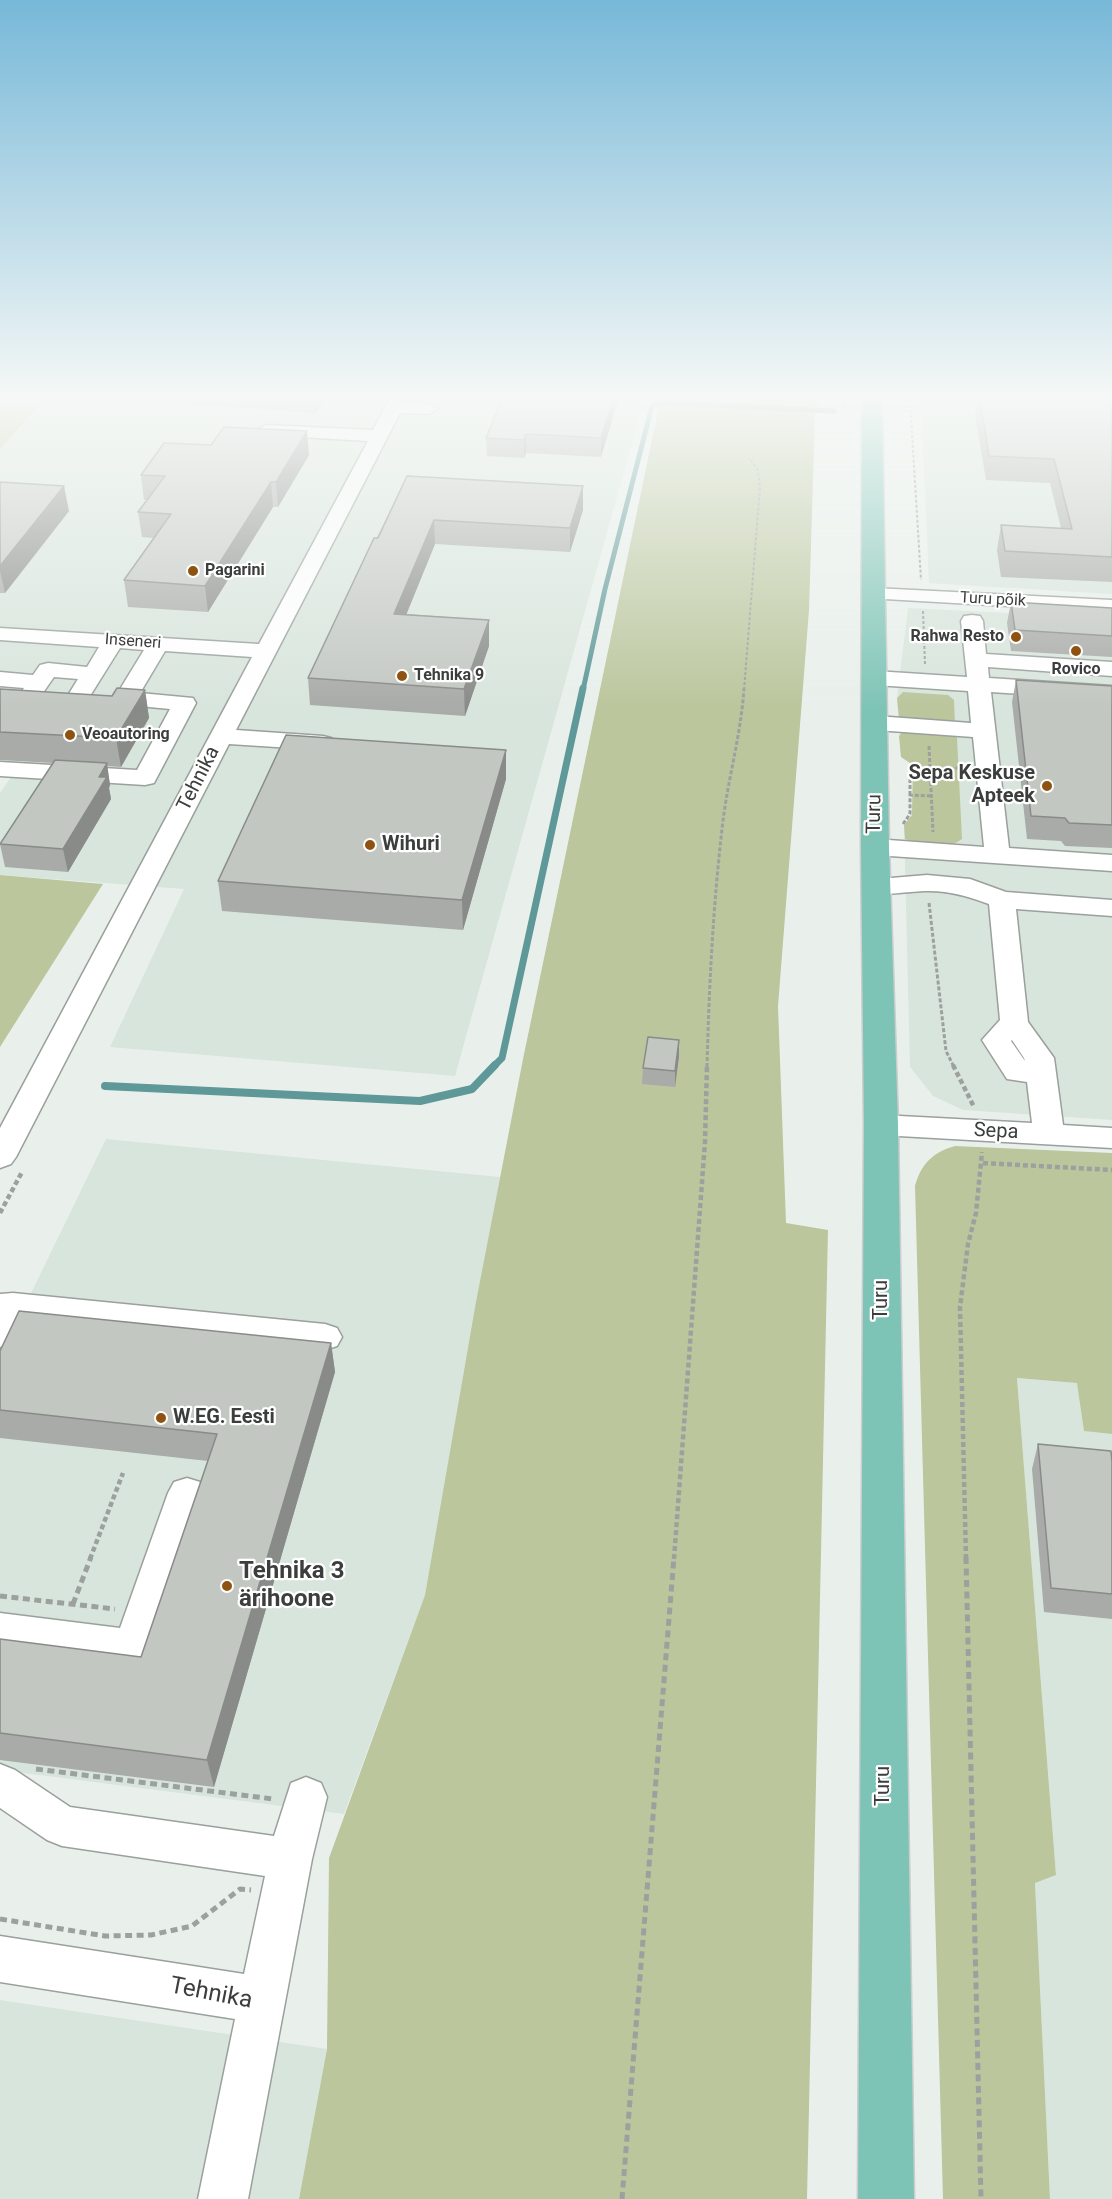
<!DOCTYPE html>
<html>
<head>
<meta charset="utf-8">
<style>
	body { margin:0 }
	canvas { display:block; background:#e9f0ec }
</style>
</head>
<body>
<canvas width="1112" height="2199"></canvas>
<script>
const c = document.querySelector('canvas').getContext('2d');
c.lineJoin = 'round';
function paint(path, color) { c.fillStyle = color; c.fill(path, 'evenodd'); }
function trace(path, color, width, dash) { c.strokeStyle = color; c.lineWidth = width; c.lineCap = dash ? 'butt' : 'round'; c.setLineDash(dash || []); c.stroke(path); }
function write(font, color, halo, rows, align = 'center') {
  c.font = font + ' Roboto,sans-serif'; c.lineWidth = 4.5; c.setLineDash([]); c.textBaseline = 'middle'; c.strokeStyle = halo; c.fillStyle = color; for (const [text, x, y, turn = 0] of rows) {
    c.save(); c.translate(x, y); c.rotate((+turn || 0) * Math.PI / 180); c.textAlign = isNaN(turn) ? turn : align; if (halo) c.strokeText(text, 0, 0); c.fillText(text, 0, 0); c.restore();
  }
}
paint(new Path2D(`
	M0 400H644L455 1076 110 1047 184 889 0 875V793L11 777 0 776V449L37 406 0 404Z
	M921 400H1112V594L929 583Z
	M908 608 1112 618V1120L963 1110 933 1096 910 1067 904 825 912 815 913 765 901 757 897 698Z
	M106 1139 500 1177 425 1595 344 1814 0 1770V1357Z
	M1017 1378 1078 1383 1085 1431 1112 1434V2199H1050L1035 1883 1056 1875Z
	M0 2000 327 2049 299 2199H0Z`), '#d8e5dc');
paint(new Path2D(`
	M644 400H818L816 409Z
	M0 404 38 406 0 449Z
	M659 406 815 412 809 610 778 1006 786 1223 828 1230 807 2199H299L327 2049 329 1858 425 1595 476 1302 523 1059Z
	M903 692 948 695 954 700 955 725 899 718 897 698Z
	M905 729 951 733 957 738 962 839C945 852 923 844 905 839L904 825 912 815 913 765 901 757 899 736Z
	M0 875 103 884 0 1047Z
	M955 1146 1112 1153V1434L1084 1431 1077 1383 1017 1378 1056 1875 1035 1883 1050 2199H943L915 1186C921 1164 933 1152 955 1146Z`), '#bbc69d');
trace(new Path2D(`
	M583 690 605 589 652 406 660 403 834 411`), '#5e9898', 5);
trace(new Path2D(`
	M493 1067 502 1058 583 688`), '#5e9898', 7);
trace(new Path2D(`
	M105 1086 420 1101 472 1089 495 1065`), '#5e9898', 8);
const minor = new Path2D(`
	M389 400 429 404 438 409 429 414 400 413 236 730 323 736 331 738 335 743 331 748 323 750 229 744 16 1157 11 1164 0 1168V1128L252 657 165 651 140 693 193 698 196 703 154 783 145 785 0 776V762L137 770 170 709 117 704 114 699 144 650 120 648 80 712 72 714 17 708 14 703 24 688 0 686V672L33 675 40 665 48 663 87 667 99 647 0 640V628L259 644 368 441 266 435 257 430 266 425 373 430ZM54 677 78 679 65 700 40 697Z
	M874 588 1112 600V612L867 598 864 594 867 590Z
	M972 615 980 616 983 621 986 654 1112 662V676L988 667 989 678 1112 686V700L991 692 1009 848 1112 855V871L875 855 866 852 862 847 866 842 875 839 984 847 973 737 876 730 868 728 864 723 868 718 876 716 971 723 968 691 875 685 867 683 864 678 867 673 875 671 967 677 961 621 964 616Z
	M927 875 970 879 1006 892 1112 900V916L1016 909 1028 1022 1054 1058 1063 1125 1112 1128V1148L881 1135 870 1132 866 1125 870 1118 881 1115 1032 1123 1027 1082 1007 1079 982 1040 1000 1020 989 904C968 896 947 890 924 891 905 892 885 896 867 892L863 886 867 880ZM1012 1040 1024 1058 1025 1061 1011 1041Z
	M13 1293 325 1324 337 1328 342 1337 337 1346 325 1350 24 1319 12 1343 0 1347V1294Z
	M187 1478 200 1482 206 1493 147 1659 133 1664 0 1647V1613L120 1628 168 1493 174 1482Z
	M0 1764 15 1770 70 1807 274 1836 291 1783 306 1777 321 1783 327 1797 312 1859 248 2199H198L235 2019 0 1982V1936L244 1974 265 1876 62 1846 47 1840 0 1808Z`);
const major = new Path2D(`
	M862 400H882L889 847 898 1125 914 2199H858L864 1125 861 847Z`);
trace(minor, '#9aa09c', 3);
trace(major, '#cccdcc', 3);
trace(new Path2D(`
	M843 400 847 409
	M910 400 921 580
	M923 611 925 664
	M744 690 760 487 758 470 749 458`), '#9ca19e', 2, [3, 2]);
trace(new Path2D(`
	M929 746 933 832
	M910 795V775L964 767
	M903 824 910 814V795L931 796
	M929 903 946 1051 954 1067
	M707 1067C709 987 713 908 722 829 727 782 741 736 744 688`), '#9ca19e', 3, [4, 2]);
trace(new Path2D(`
	M953 1065 974 1107
	M983 1163 1112 1170
	M0 1213 22 1172
	M90 1559 123 1473
	M674 1559 705 1142 707 1065
	M966 1559 960 1307 968 1244 976 1213 982 1152`), '#9ca19e', 4.5, [5, 3]);
trace(new Path2D(`
	M966 1557 981 2199
	M0 1596 115 1609
	M73 1604 91 1557
	M36 1769 273 1799
	M0 1919 105 1936 151 1935 192 1926 240 1889 251 1890
	M622 2199 674 1557`), '#9ca19e', 5, [7, 4.5]);
paint(minor, '#fff');
paint(major, '#7ec4b6');
paint(new Path2D(`
	M181 400H323L316 413 182 404Z
	M502 400H618L601 457 526 453 524 458 487 456 486 438Z
	M978 400H1112V582L1001 577 997 550 1001 525 1061 528 1050 483 986 480 975 415Z
	M309 455 278 507H273L208 612 128 607 124 580 153 538 142 537 138 512 147 500H144L141 475Z
	M407 476 583 510 570 552 435 544 406 614 489 620V646L465 716 310 705 308 678Z
	M0 482 69 511 5 593H0Z
	M1011 602 1112 608V657L1011 651 1007 623Z
	M1016 680 1112 686V848L1065 846 1061 841 1027 839 1012 702Z
	M0 689 112 696 145 690 149 718 121 767 107 766 110 785 109 788 111 799 68 872 5 867 0 844 53 763 0 760Z
	M506 750V779L463 930 222 911 218 881Z
	M679 1040V1056L675 1087 642 1084 643 1068Z
	M331 1343 335 1372 214 1787 0 1760V1639L141 1657 208 1461 0 1438V1351Z
	M1038 1444 1112 1462V1619L1044 1612 1032 1469Z`), '#a8aba7');
paint(new Path2D(`
	M315 400H323L316 413Z
	M613 400H618L601 457V438Z
	M307 431 309 455 278 507 276 482Z
	M526 434V453L524 458V440Z
	M271 482 273 507 208 612 205 586Z
	M64 486 69 511 5 593 0 571V566Z
	M583 486V510L570 552V528Z
	M434 520 435 544 396 640 394 614Z
	M489 620V646L465 716 464 689Z
	M145 690 149 718 121 767 116 738Z
	M506 750V779L463 930 462 900Z
	M107 763 110 785 109 788 111 799 68 872 63 849 99 777Z
	M679 1040V1056L675 1087V1071Z
	M331 1343 335 1372 214 1787 207 1760Z`), '#888b88');
const building = new Path2D(`
	M502 400H613L601 438 526 434 524 440 486 438Z
	M980 400H1112V557L1005 551 1001 525 1072 529 1054 459 989 456Z
	M224 427 307 431 276 482H271L205 586 124 580 171 514 138 512 165 476 141 475 164 443 211 445Z
	M407 476 583 486 570 528 434 520 394 614 489 620 464 689 308 678 374 538H378Z
	M0 482 64 486 0 566Z
	M1011 602 1112 608V636L1015 630Z
	M1016 680 1112 686V825L1069 823 1065 818 1031 816Z
	M117 688 145 690 116 738 0 732V689L112 696Z
	M286 735 506 750 462 900 218 881Z
	M55 760 107 763 99 777H107L63 849 0 844Z
	M648 1037 679 1040 675 1071 643 1068Z
	M19 1311 331 1343 207 1760 0 1733V1639L141 1657 217 1434 0 1410V1351Z
	M1038 1444 1111 1451 1112 1462V1594L1051 1588Z`);
paint(building, '#c3c7c2');
trace(building, '#888b88', 1.5);
const sky = c.createLinearGradient(0, 0, 0, 708);
sky.addColorStop(0, '#77b8d8');
sky.addColorStop(0.56, '#f5f8f6');
sky.addColorStop(1, '#f5f8f600');
c.fillStyle = sky;
c.fillRect(0, 0, 1112, 708);
for (const [x, y, r, color] of [
	[193,571,6,"#8e5311"],
	[1016,637,6,"#8e5311"],
	[1076,651,6,"#8e5311"],
	[402,676,6,"#8e5311"],
	[70,735,6,"#8e5311"],
	[1047,786,6,"#8e5311"],
	[370,845,6,"#8e5311"],
	[161,1418,6,"#8e5311"],
	[227,1586,6,"#8e5311"]
]) { const dot = new Path2D(); dot.arc(x, y, r, 0, 2 * Math.PI); c.fillStyle = color; c.fill(dot); trace(dot, '#fff', 2); }
write('bold 16px', '#3b3e3c', '#fff', [
	["Pagarini",205,571],
	["Rahwa Resto",1004,637,"right"],
	["Rovico",1076,670,"center"],
	["Tehnika 9",414,676],
	["Veoautoring",82,735]
], 'left');
write('16px', '#3b3e3c', '#fff', [
	["Turu põik",993,600,3],
	["Inseneri",133,642,4]
]);
write('bold 20px', '#3b3e3c', '#fff', [
	["Sepa Keskuse",1035,774,"right"],
	["Apteek",1035,797,"right"],
	["Wihuri",382,845],
	["W.EG. Eesti",173,1418]
], 'left');
write('20px', '#3b3e3c', '#fff', [
	["Tehnika",199,779,-63],
	["Turu",875,814,-89],
	["Sepa",996,1132,3],
	["Turu",882,1300,-90],
	["Turu",884,1786,-90]
]);
write('bold 24px', '#3b3e3c', '#fff', [
	["Tehnika 3",239,1572],
	["ärihoone",239,1600]
], 'left');
write('24px', '#3b3e3c', '#fff', [
	["Tehnika",211,1994,11]
]);
</script>
</body>
</html>
